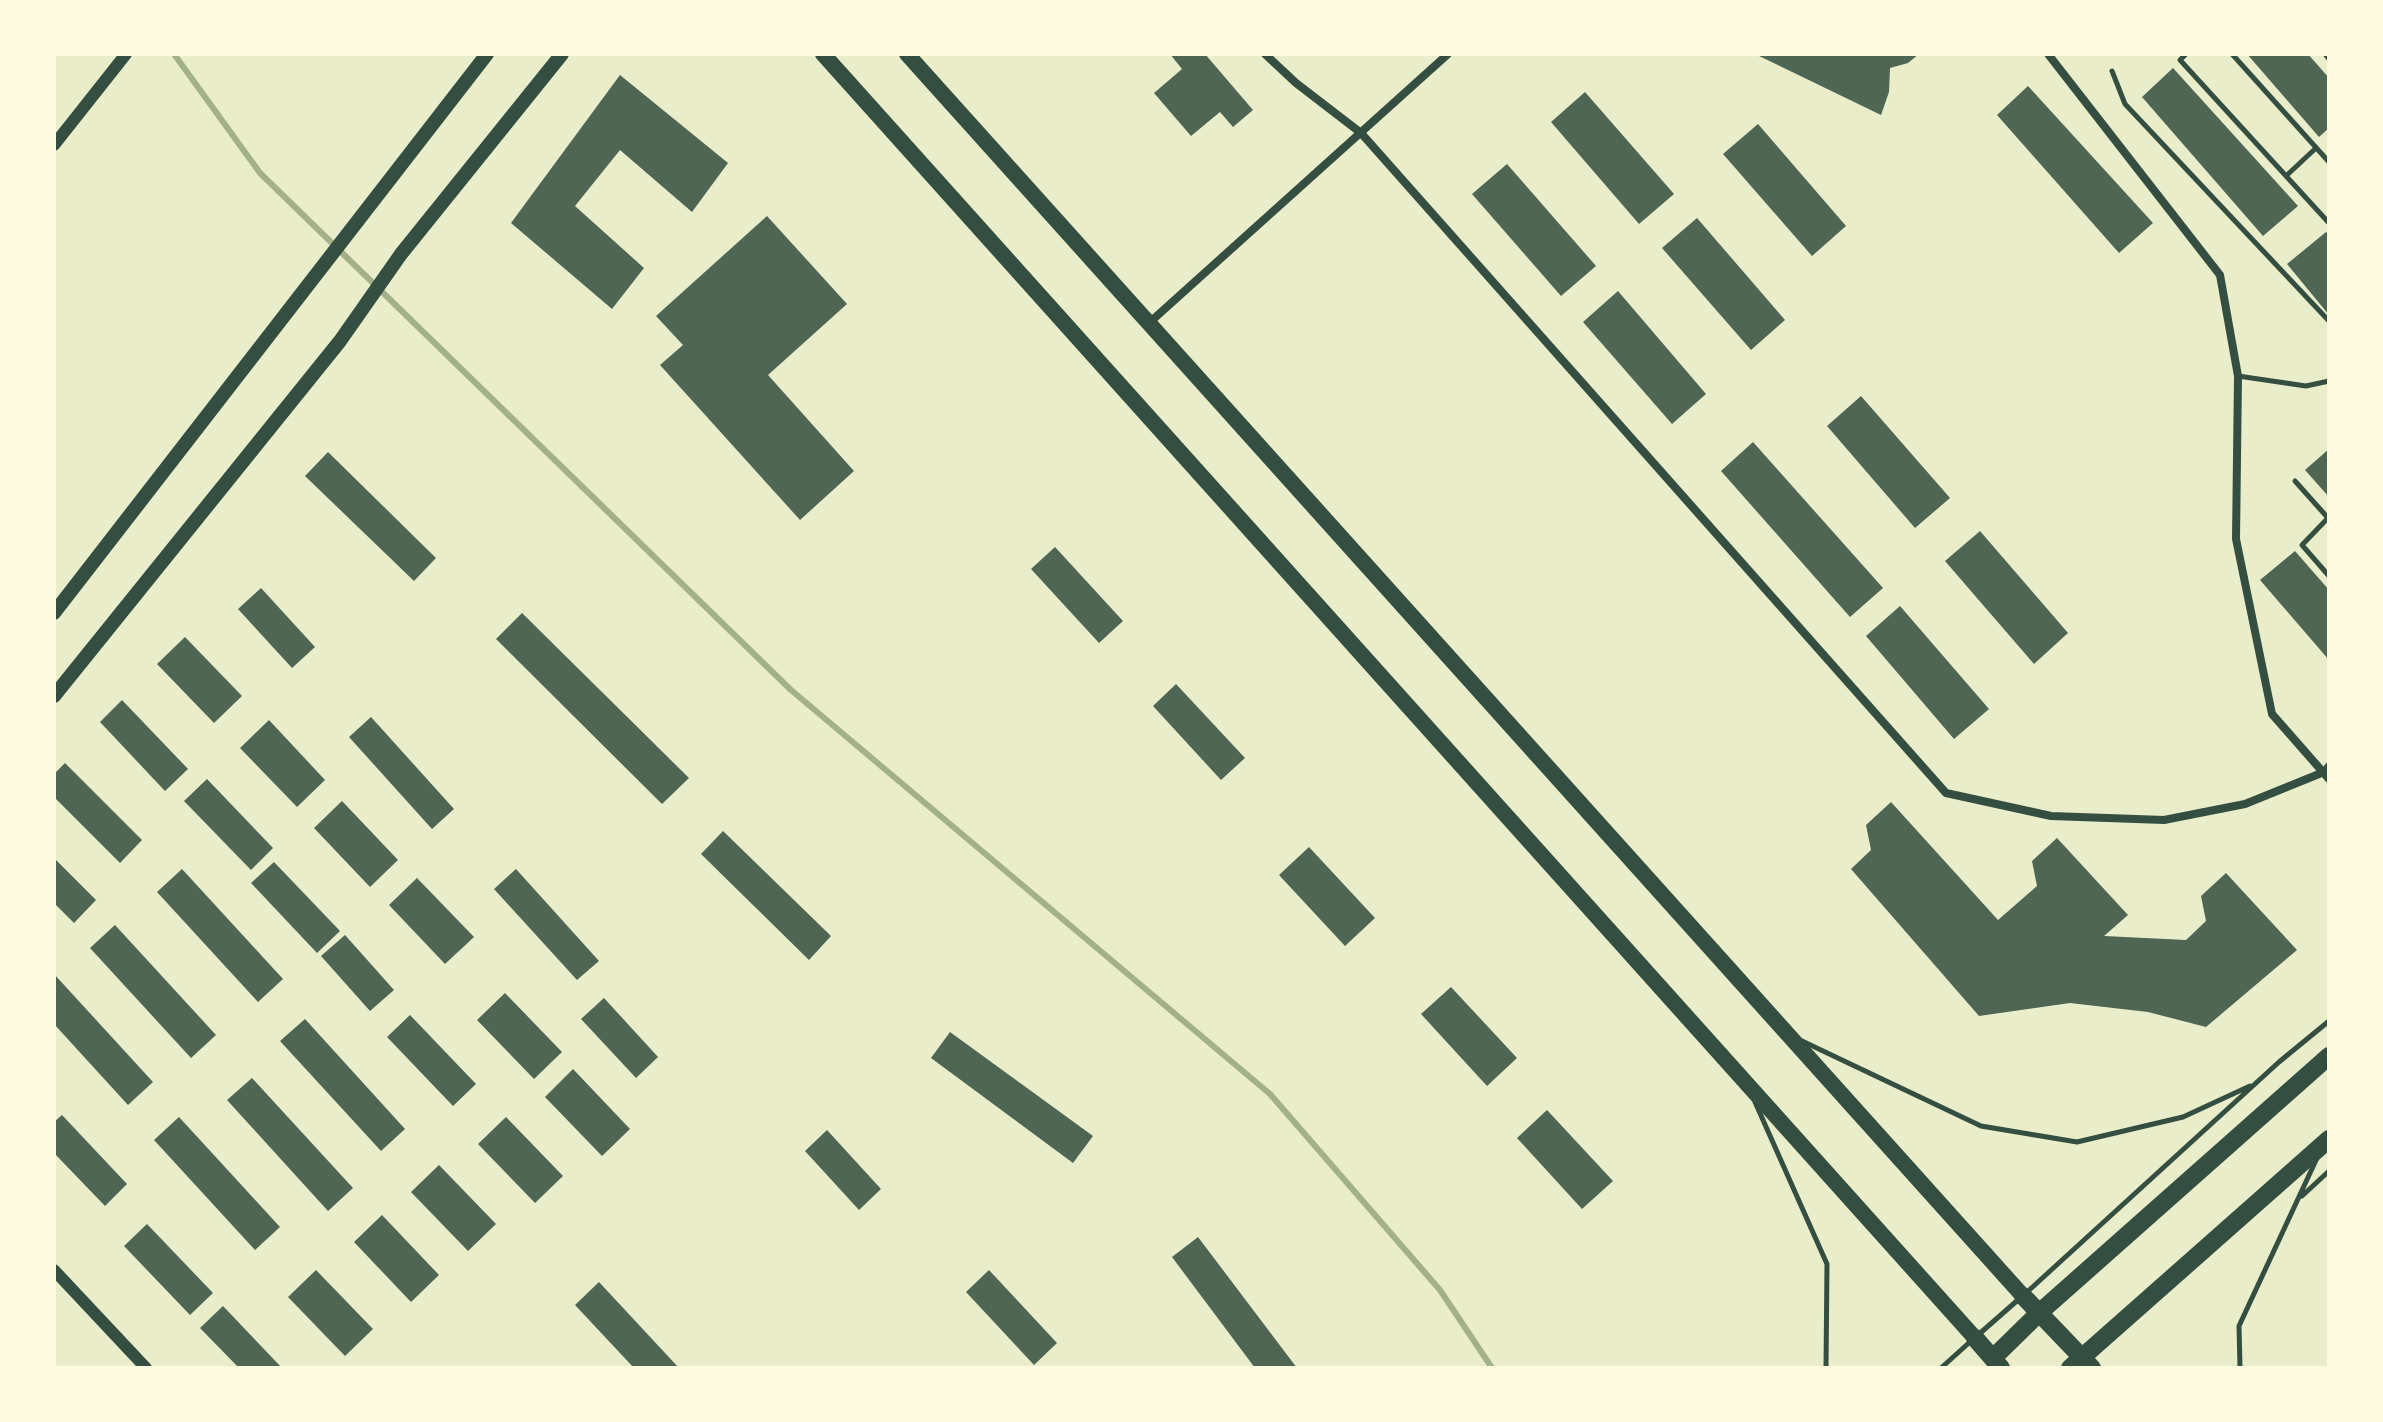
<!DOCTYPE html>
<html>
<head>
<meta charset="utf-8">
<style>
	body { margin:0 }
	#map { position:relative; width:2383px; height:1422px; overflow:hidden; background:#e9edc9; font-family:"Work Sans",sans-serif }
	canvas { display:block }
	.frame { position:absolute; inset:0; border:56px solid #fefae0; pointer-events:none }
</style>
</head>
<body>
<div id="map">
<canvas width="2383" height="1422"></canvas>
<div class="frame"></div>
</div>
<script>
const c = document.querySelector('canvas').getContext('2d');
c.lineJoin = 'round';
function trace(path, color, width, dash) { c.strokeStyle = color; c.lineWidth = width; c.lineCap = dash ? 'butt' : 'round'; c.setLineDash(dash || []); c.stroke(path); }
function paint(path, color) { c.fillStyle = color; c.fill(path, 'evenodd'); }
trace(new Path2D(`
	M174 54 260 173 791 690 1270 1094 1440 1290 1492 1368`), '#a3b18a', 6);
paint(new Path2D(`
	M1170 54H1205L1253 110 1233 127 1220 112 1191 136 1154 93 1182 69Z
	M1755 54H1919L1908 63 1890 68 1889 92 1881 115Z
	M2247 54H2308L2329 78V128L2319 137Z
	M2173 68 2298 206 2263 236 2142 97Z
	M620 75 728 163 692 212 620 150 575 206 644 268 612 309 511 223Z
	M2028 86 2153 223 2119 253 1997 115Z
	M1585 92 1674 194 1639 224 1551 122Z
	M1758 124 1846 226 1812 256 1723 154Z
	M1507 164 1596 266 1561 296 1472 194Z
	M767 216 847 304 768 375 854 471 800 520 660 365 683 345 656 316Z
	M1697 218 1785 320 1751 350 1662 248Z
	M2326 232 2329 235V315L2287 264Z
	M1618 291 1706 394 1672 424 1583 322Z
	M1861 396 1950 498 1915 528 1827 426Z
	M1753 442 1883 588 1850 617 1721 471Z
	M2329 449V497L2305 470Z
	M328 452 436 558 414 581 305 476Z
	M1980 531 2068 633 2034 664 1945 561Z
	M1055 547 1123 621 1099 643 1031 569Z
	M2295 551 2329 590V660L2260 580Z
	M261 588 315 647 292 668 238 609Z
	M1900 606 1989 709 1954 739 1866 636Z
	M522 613 689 778 662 804 496 639Z
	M185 637 242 696 214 723 157 664Z
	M1176 684 1245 758 1221 780 1153 706Z
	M122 700 188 769 165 791 100 722Z
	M371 717 454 809 432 829 349 737Z
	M269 720 325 780 297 807 240 748Z
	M65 763 142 840 120 863 54 797V774Z
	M207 779 273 848 251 870 184 801Z
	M342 801 398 860 370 887 314 828Z
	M1891 802 1998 920 2037 886 2032 861 2057 838 2128 915 2104 936 2186 940 2206 921 2201 896 2226 873 2297 950 2206 1027 2148 1012 2070 1003 1979 1016 1851 869 1871 850 1866 825Z
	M723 831 831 936 809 960 701 854Z
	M1309 847 1375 918 1345 946 1279 875Z
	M54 858 96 900 74 923 54 903Z
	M274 862 340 931 317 953 251 883Z
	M182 869 283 979 258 1002 157 892Z
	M516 869 599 961 577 980 494 889Z
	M417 878 474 937 445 964 389 905Z
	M115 925 216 1035 191 1058 90 948Z
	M345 935 394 990 370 1011 321 956Z
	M54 974 153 1082 128 1105 54 1024Z
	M1451 987 1517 1058 1487 1086 1421 1014Z
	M505 993 562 1052 534 1079 477 1020Z
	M604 998 658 1057 636 1078 581 1019Z
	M410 1015 476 1084 453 1106 387 1037Z
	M305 1019 405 1129 381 1151 280 1041Z
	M950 1032 1093 1136 1073 1163 931 1058Z
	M573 1069 630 1129 602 1156 545 1097Z
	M252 1078 353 1188 328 1211 227 1100Z
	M1547 1110 1613 1181 1582 1209 1517 1138Z
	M62 1115 127 1184 105 1206 54 1153V1122Z
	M179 1117 280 1227 255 1250 154 1140Z
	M506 1117 563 1176 535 1203 478 1144Z
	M827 1130 881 1189 859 1210 805 1151Z
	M439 1165 496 1224 468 1251 411 1192Z
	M382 1215 439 1275 411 1302 354 1242Z
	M147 1224 213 1293 190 1315 124 1246Z
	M1198 1237 1297 1368H1255L1172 1257Z
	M316 1270 373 1329 345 1356 288 1297Z
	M989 1270 1057 1343 1034 1365 966 1292Z
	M599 1282 679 1368H634L575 1305Z
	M223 1306 282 1368H239L200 1328Z`), '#4f6655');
trace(new Path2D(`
	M2186 54 2180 60 2329 223
	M2232 54 2329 162
	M2325 54 2329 59
	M2112 71 2125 104 2329 321
	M2286 176 2316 148
	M2238 376 2306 386 2329 381
	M2295 481 2328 518
	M2328 518 2302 545 2329 576
	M1802 1041 1981 1126 2077 1142 2183 1117 2250 1086
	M1755 1102 1827 1264 1826 1368
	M2302 1196 2329 1171
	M2026 1293 2279 1062 2329 1021
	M1978 1335 2019 1299
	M1941 1368 1971 1341
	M2240 1368 2239 1326 2317 1158`), '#344e41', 5);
trace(new Path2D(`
	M1265 54 1296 83 1361 133 1946 793 2051 816 2164 820 2245 804 2324 772 2329 766
	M2048 54 2220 275 2238 376 2236 539 2272 714 2329 779
	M1149 323 1448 54`), '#344e41', 8);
trace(new Path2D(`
	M54 145 126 54
	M54 1270 146 1368`), '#344e41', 12);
trace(new Path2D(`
	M54 613 487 54
	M54 696 340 341 401 254 562 54`), '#344e41', 14);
trace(new Path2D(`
	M823 54 1975 1338
	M907 54 2023 1296`), '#344e41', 16);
trace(new Path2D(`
	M2023 1296 2092 1368
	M1975 1338 2001 1368
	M1993 1358 2039 1313 2329 1056
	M2070 1368 2329 1139`), '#344e41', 18);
</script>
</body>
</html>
